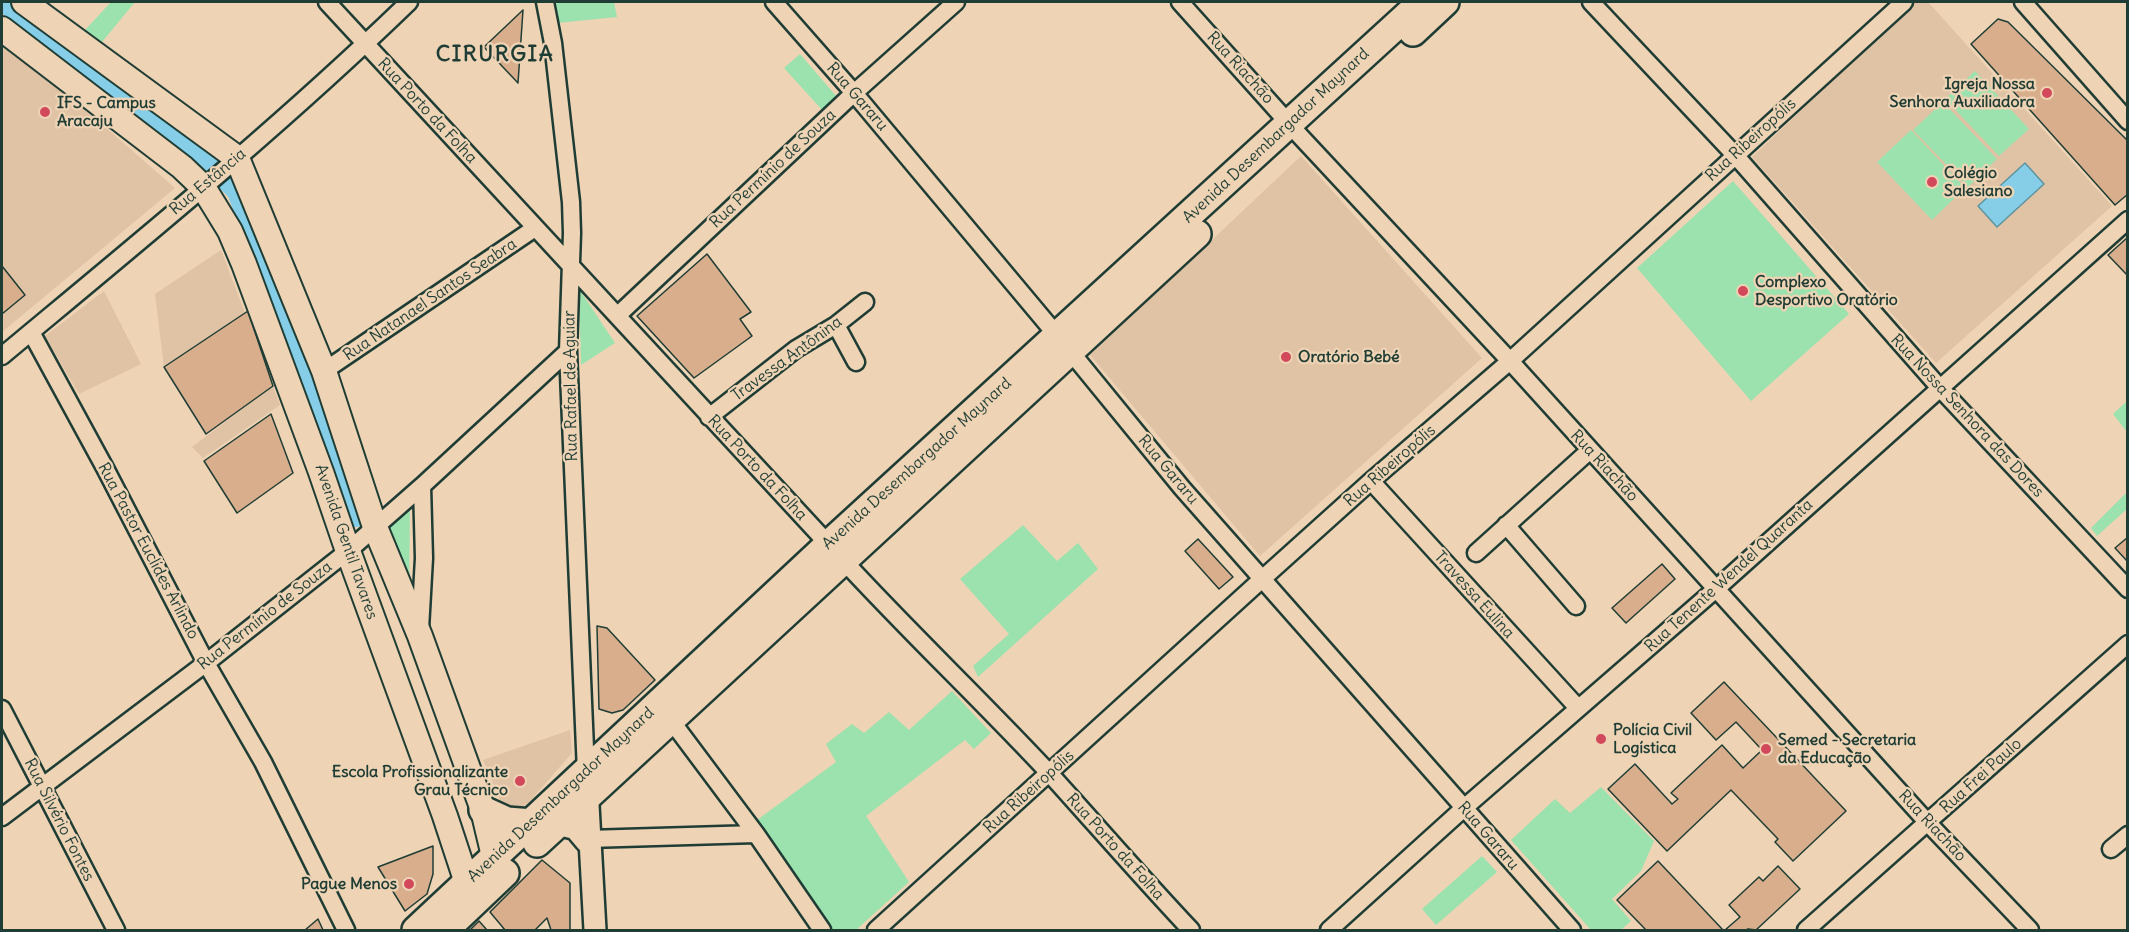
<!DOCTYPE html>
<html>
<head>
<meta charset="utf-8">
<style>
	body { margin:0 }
	#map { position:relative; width:2129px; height:932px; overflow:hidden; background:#eed3b5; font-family:Delius,sans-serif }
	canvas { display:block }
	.frame { position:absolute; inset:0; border:3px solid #1f3d34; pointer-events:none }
</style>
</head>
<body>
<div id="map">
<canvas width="2129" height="932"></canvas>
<div class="frame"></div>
</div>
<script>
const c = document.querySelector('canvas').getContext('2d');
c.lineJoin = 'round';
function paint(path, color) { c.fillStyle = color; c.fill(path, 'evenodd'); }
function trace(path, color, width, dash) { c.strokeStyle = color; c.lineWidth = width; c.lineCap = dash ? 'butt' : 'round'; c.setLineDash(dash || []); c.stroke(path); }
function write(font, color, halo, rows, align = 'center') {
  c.font = font + ' Delius,sans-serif'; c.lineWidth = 4.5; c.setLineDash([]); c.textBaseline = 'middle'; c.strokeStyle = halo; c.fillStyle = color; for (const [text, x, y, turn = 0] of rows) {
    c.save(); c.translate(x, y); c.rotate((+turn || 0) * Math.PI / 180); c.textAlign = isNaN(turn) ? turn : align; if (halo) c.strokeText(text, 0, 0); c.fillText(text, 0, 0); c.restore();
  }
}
paint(new Path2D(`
	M1916 2H1928L2112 206 1936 363 1752 157Z
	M2 37 175 188 2 332Z
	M1301 156 1482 358 1260 556 1090 355Z
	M221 250 245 313 164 367 155 294Z
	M104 291 141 364 79 394 45 336Z
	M273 386 280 405 203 458 192 447Z
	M570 730 572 753 530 801 519 809 503 807 483 760Z`), '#e0c2a4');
paint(new Path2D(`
	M111 2H135L102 42 85 30Z
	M552 2H614L617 17 557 23Z
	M800 54 837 97 823 111 784 68Z
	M1975 71 2029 129 1999 156 1945 99Z
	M1943 102 1997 159 1968 187 1913 130Z
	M1911 130 1965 188 1932 220 1877 162Z
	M1733 181 1849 314 1751 401 1637 268Z
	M579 289 615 343 581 365Z
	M2127 401V432L2113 414Z
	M2127 492V509L2097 536 2091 528Z
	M410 501 409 605 381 527Z
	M1023 525 1057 561 1078 543 1098 569 978 677 973 666 1009 634 960 579Z
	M952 691 991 733 974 749 965 740 866 816 909 882 856 930H833L757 820 836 762 826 744 852 724 864 733 889 712 909 730Z
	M1601 787 1654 841 1641 871 1612 899 1631 921 1621 930H1591L1511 840 1555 799 1570 813Z
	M1482 856 1497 872 1436 925 1422 909Z`), '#9ce2af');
const water = new Path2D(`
	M2025 163 2044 184 1997 227 1978 206Z`);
paint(water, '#86cee7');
trace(water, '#5d949f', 1.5);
trace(new Path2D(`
	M2 2 205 161 236 192 356 518`), '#86cee7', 18);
const building = new Path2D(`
	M523 10 518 83 484 47Z
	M1998 19 2008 22 2128 141V194L2115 205 1971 44Z
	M2128 237V276L2108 255Z
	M707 254 751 312 740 319 752 336 694 378 637 316Z
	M2 266 25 295 2 314Z
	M248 311 273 386 206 434 164 367Z
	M271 414 293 473 237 513 204 461Z
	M2128 537V562L2115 548Z
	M1198 539 1233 577 1219 589 1185 551Z
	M1662 564 1675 579 1626 623 1612 608Z
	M597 626 607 628 655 680 623 710 612 713 599 709Z
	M1724 682 1846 811 1793 861 1775 842 1778 839 1731 790 1667 851 1608 789 1635 764 1672 804 1678 799 1671 793 1722 745 1743 768 1762 750 1736 722 1716 740 1691 713Z
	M433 846V874L427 894 405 911 378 867Z
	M542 860 570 883V930H551L547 918 535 930H505L490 912Z
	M1658 861 1723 930H1646L1617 900Z
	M1778 866 1800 889 1756 930 1748 929 1746 930H1725L1740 917 1729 905 1759 877 1763 881Z
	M318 919 323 930H305Z
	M479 921 487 930H470Z`);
paint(building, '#d9ae8d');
trace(building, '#1f3d34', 1.5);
const minor = new Path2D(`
	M327 2C499 187 671 372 842 559 909 632 982 701 1050 774 1097 826 1143 879 1191 930
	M545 2 553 43 571 202 572 233 568 351 586 772
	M774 2 854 93 1070 351 1182 488 1572 930
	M1180 2 1301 137 1510 361 1928 823 2030 930
	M1591 2 1735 155 1939 387 2128 589
	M2023 2 2128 121
	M618 315 854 93 956 2
	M836 325 856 362
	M31 332 105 468 206 663 263 762 346 930
	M2 356C140 241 280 127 409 2
	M324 371 535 228
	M709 417 796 349 836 325 865 302
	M1371 481 1578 708
	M1506 525 1576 606
	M1476 553 1589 451
	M420 629 424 558 422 486
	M2 709 116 930
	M670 719 756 834 822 930
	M2 817 206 663 348 551 422 486 568 351
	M588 839 756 834
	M2111 849 2128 835
	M876 930 1261 580 1371 481 1510 361 1904 2
	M1329 930 1464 808 1717 588 2128 220
	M1806 930 2128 644`);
const tertiary = new Path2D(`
	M587 787 595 930`);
const secondary = new Path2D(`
	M24 2 237 158 324 371 375 527 420 636 483 810 498 873
	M2 29 182 167 203 187 230 231 244 264 321 472 348 551 445 816 472 898`);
const primary = new Path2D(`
	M1413 32 1445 2
	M483 810 507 821 533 823
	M561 822 577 826 588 839
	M537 843 1197 234
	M416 930 829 544 1422 2
	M445 930 505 873`);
trace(minor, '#1f3d34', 21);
trace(tertiary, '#1f3d34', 26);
trace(secondary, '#1f3d34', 28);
trace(primary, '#1f3d34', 32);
trace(minor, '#eed3b5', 16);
trace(tertiary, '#eed3b5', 21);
trace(secondary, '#eed3b5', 24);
trace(primary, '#eed3b5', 27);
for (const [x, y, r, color] of [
	[2047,93,6,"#d1495b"],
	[45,112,6,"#d1495b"],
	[1932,182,6,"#d1495b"],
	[1743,291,6,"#d1495b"],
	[1286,357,6,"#d1495b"],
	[1601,739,6,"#d1495b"],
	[1766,749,6,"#d1495b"],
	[520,781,6,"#d1495b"],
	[409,884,6,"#d1495b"]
]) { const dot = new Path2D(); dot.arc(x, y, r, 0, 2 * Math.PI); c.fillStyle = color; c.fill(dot); trace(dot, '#eed3b5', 2); }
write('16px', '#1f3d34', '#eed3b5', [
	["Rua Riachão",1240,68,48],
	["Rua Gararu",857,97,49],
	["Rua Porto da Folha",427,111,47],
	["Avenida Desembargador Maynard",1276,136,-43],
	["Rua Ribeiropólis",1751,140,-42],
	["Rua Permínio de Souza",773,169,-43],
	["Rua Estância",208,182,-40],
	["Rua Natanael Santos Seabra",430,300,-34],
	["Travessa Antônina",787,359,-36],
	["Rua Rafael de Aguiar",571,386,-91],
	["Rua Nossa Senhora das Dores",1967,416,47],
	["Avenida Desembargador Maynard",917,464,-42],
	["Rua Ribeiropólis",1390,466,-41],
	["Rua Riachão",1604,466,47],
	["Rua Porto da Folha",757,468,47],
	["Rua Gararu",1168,470,50],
	["Avenida Gentil Tavares",346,542,71],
	["Rua Pastor Euclídes Arlindo",148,551,62],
	["Rua Tenente Wendel Quaranta",1729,576,-42],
	["Travessa Eulina",1474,595,48],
	["Rua Permínio de Souza",265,616,-38],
	["Rua Frei Paulo",1981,776,-42],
	["Rua Ribeiropólis",1029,792,-42],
	["Avenida Desembargador Maynard",561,795,-43],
	["Rua Silvério Fontes",59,820,63],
	["Rua Riachão",1932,826,47],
	["Rua Gararu",1488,836,49],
	["Rua Porto da Folha",1115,847,48]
]);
write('bold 16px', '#1f3d34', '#eed3b5', [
	["Igreja Nossa",2035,84,"right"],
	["Senhora Auxiliadora",2035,102,"right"],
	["IFS - Campus",57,103],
	["Aracaju",57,121],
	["Colégio",1944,173],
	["Salesiano",1944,191],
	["Complexo",1755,282],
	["Desportivo Oratório",1755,300],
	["Oratório Bebé",1298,357],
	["Polícia Civil",1613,730],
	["Logística",1613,748],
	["Semed - Secretaria",1778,740],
	["da Educação",1778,758],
	["Escola Profissionalizante",508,772,"right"],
	["Grau Técnico",508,790,"right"],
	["Pague Menos",397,884,"right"]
], 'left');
c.letterSpacing = '1.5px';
write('bold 22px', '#1f3d34', '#eed3b5', [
	["CIRURGIA",495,55]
]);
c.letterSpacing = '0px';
</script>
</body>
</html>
